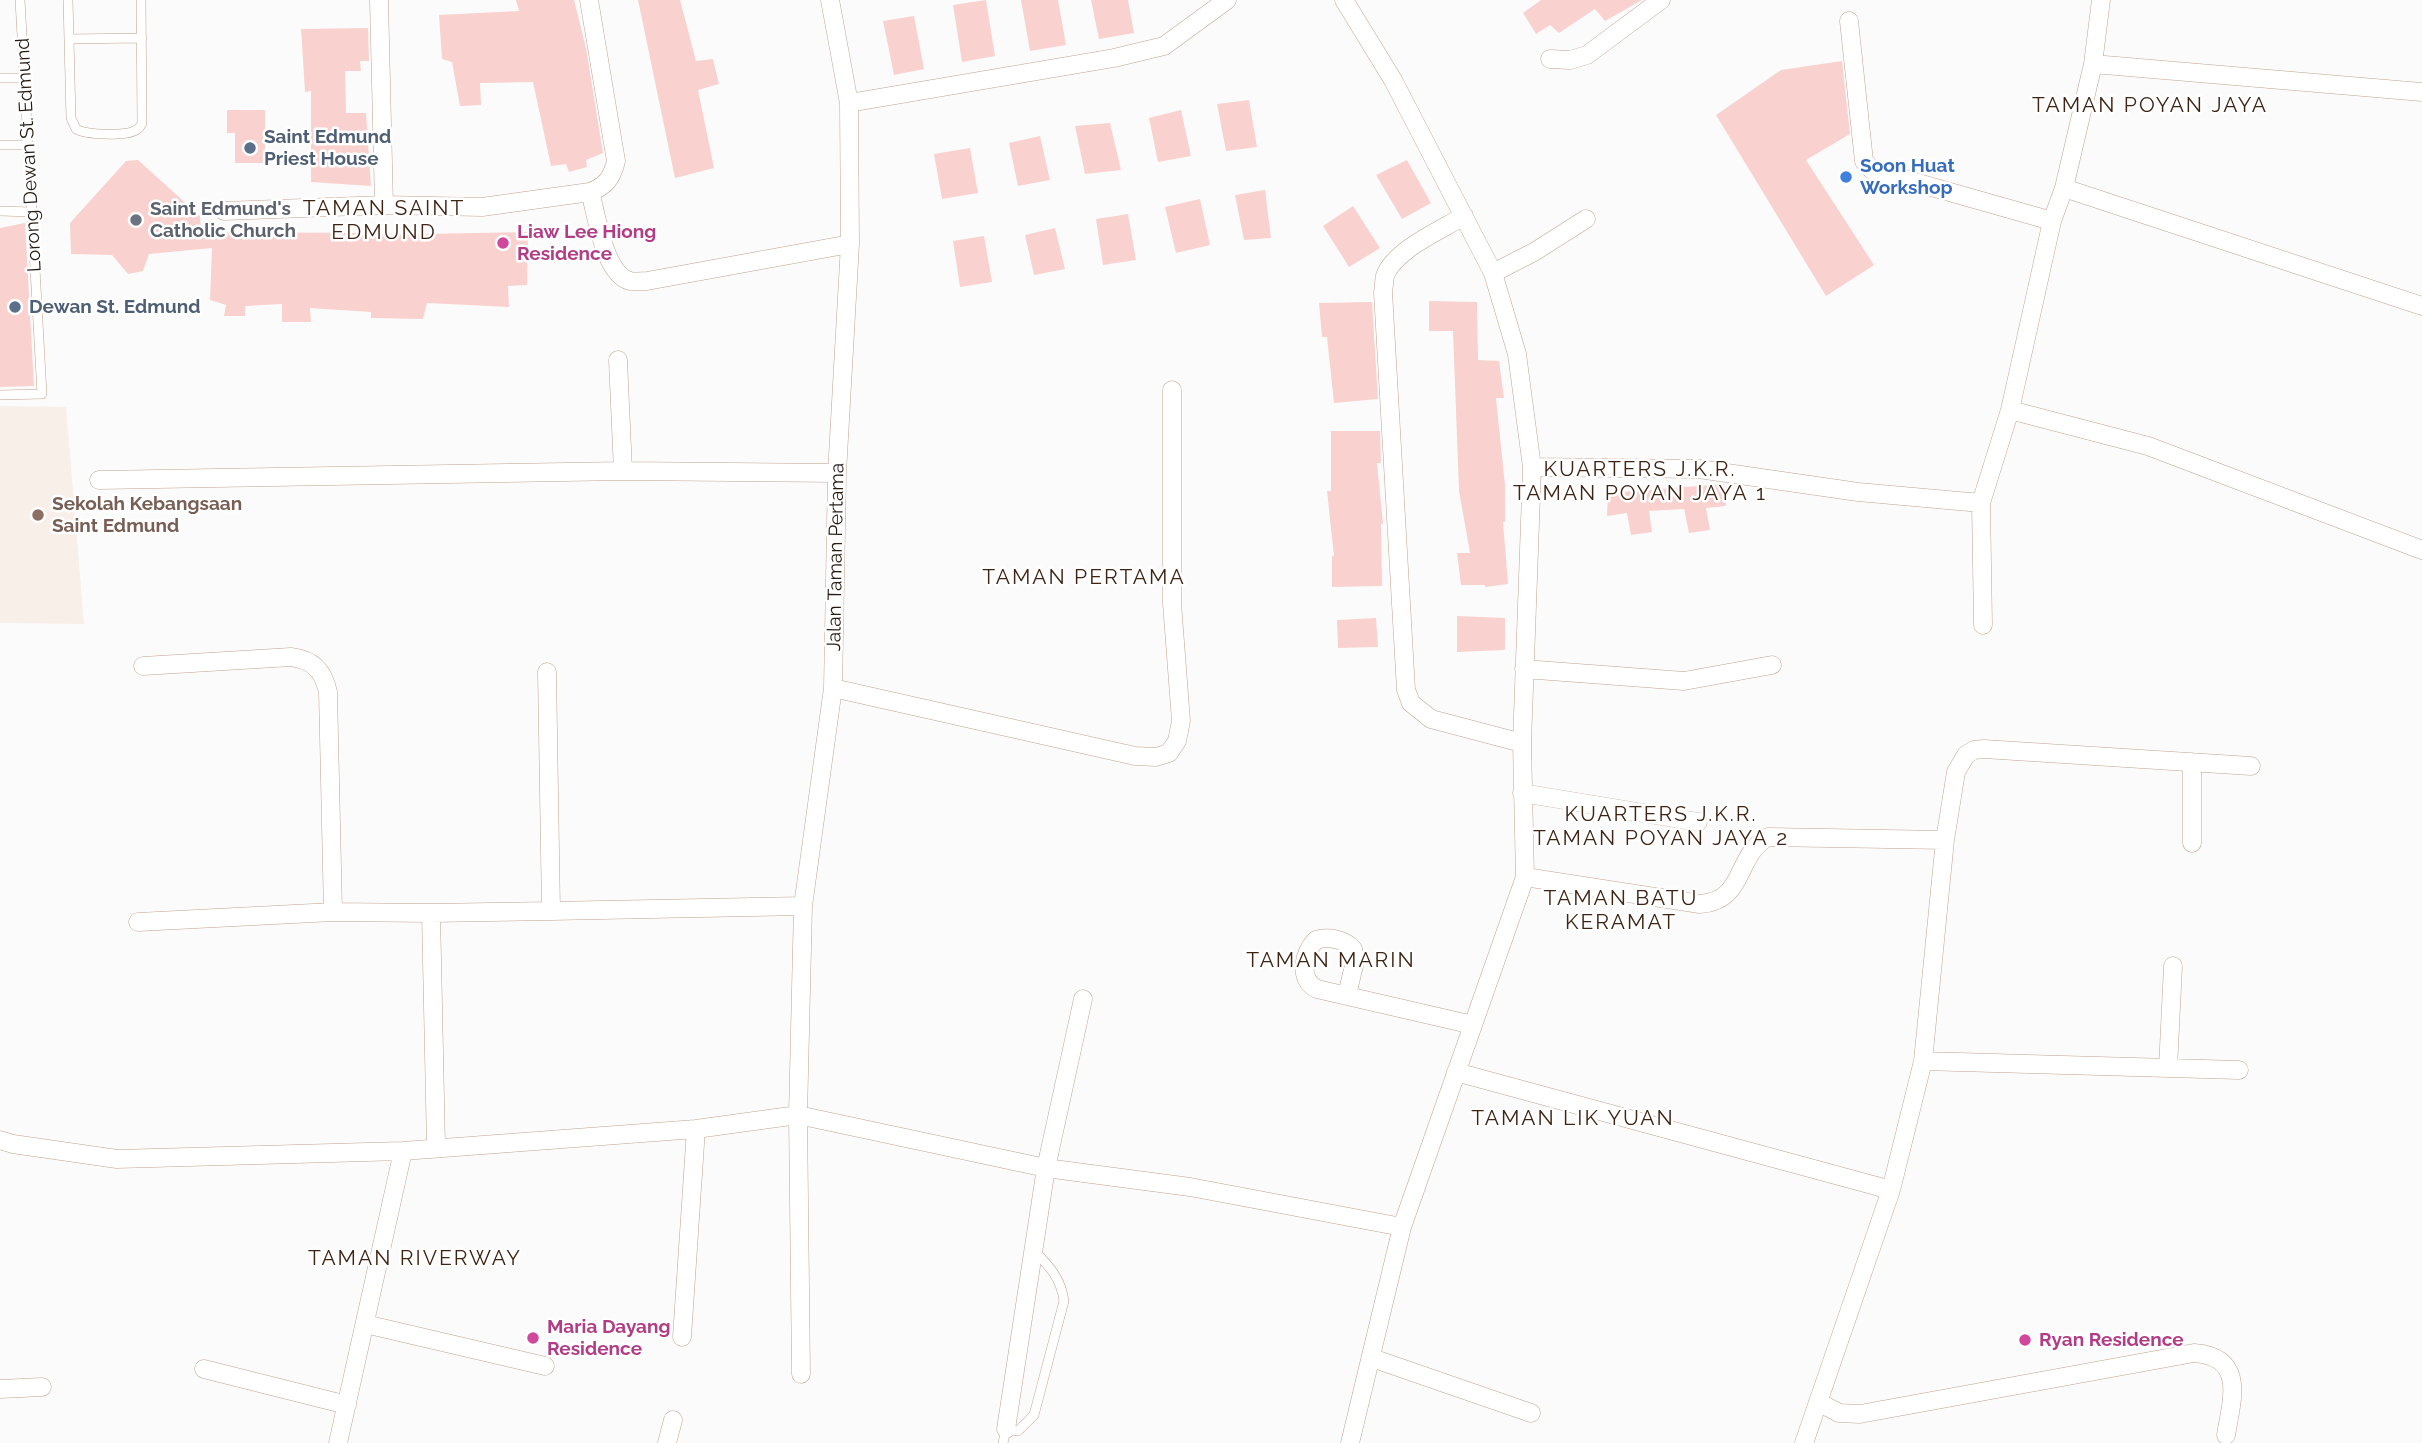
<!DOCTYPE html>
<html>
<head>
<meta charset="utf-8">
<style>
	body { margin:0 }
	canvas { display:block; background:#fbfbfb }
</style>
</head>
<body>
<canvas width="2422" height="1443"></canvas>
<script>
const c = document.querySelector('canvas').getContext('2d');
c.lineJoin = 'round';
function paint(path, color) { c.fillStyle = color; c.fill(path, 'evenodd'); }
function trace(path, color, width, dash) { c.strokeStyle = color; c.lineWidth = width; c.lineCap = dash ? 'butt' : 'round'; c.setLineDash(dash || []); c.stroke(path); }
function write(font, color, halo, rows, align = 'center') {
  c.font = font + ' Raleway,sans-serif'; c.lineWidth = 5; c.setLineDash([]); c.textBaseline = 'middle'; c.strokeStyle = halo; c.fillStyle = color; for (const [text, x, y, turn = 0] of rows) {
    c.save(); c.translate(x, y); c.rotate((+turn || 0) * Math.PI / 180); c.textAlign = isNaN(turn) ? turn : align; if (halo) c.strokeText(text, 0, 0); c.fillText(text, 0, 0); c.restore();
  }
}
paint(new Path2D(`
	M0 406 66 407 84 624 0 623Z`), '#f8efe9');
paint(new Path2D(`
	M516 0H574L586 48 603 153 586 160 587 167 569 172 566 164 551 166 533 82 480 83 481 105 460 106 452 62 442 59 439 15 519 11Z
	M638 0H680L696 61 713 59 719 84 698 90 714 168 675 178Z
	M986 0 995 56 962 62 953 5Z
	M1021 0H1058L1066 45 1030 51Z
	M1091 0H1128L1134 33 1099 39Z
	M1541 0H1642L1605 21 1595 9 1559 33 1550 25 1536 34 1523 13Z
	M914 16 924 69 894 75 883 21Z
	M368 28 369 61H360L361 71H345L346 113H366L371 186 311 182V91L305 92 301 29Z
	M1842 61 1850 134 1806 160 1874 265 1826 296 1716 115 1781 70Z
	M1249 100 1257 147 1226 151 1217 104Z
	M227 110H265V163H235V133H227Z
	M1181 110 1191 156 1158 162 1149 118Z
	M1110 123 1121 170 1085 174 1075 126Z
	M1040 136 1050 180 1018 186 1009 143Z
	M970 148 978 193 942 199 934 154Z
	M138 160 200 216 201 232 370 233V235L528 232 527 285 508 286 509 307 427 303 423 319 371 318V312L310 308 311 322H282V304L245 306V316H224L226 305 210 300 212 248 149 254 143 271 128 274 112 255 71 254 70 223 126 161Z
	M1407 160 1431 203 1402 219 1376 175Z
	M1265 190 1271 238 1244 240 1235 195Z
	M1200 199 1210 245 1176 253 1165 207Z
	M1353 206 1380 248 1349 267 1323 226Z
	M1128 214 1136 260 1103 265 1096 219Z
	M25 223 34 386 0 387V228Z
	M1055 228 1065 269 1034 275 1025 235Z
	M984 236 992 282 960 287 953 241Z
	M1429 301 1477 302 1478 360 1499 361 1504 398H1496L1505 485V522H1503L1508 584 1485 587V585H1461L1457 553H1470L1459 491 1453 331H1429Z
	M1372 302 1378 399 1334 403 1327 337H1322L1319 303Z
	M1331 431H1380L1381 463H1377L1383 524H1381L1382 586 1332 587V556H1334L1327 491H1331Z
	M1724 484 1726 506 1706 508 1710 530 1689 533 1684 509 1649 511 1652 532 1631 535 1627 513 1607 516 1608 493Z
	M1457 616 1505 618V650L1457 652Z
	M1376 618 1378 647 1338 648 1337 620Z`), '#f9d2cf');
const service = new Path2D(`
	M68 0 71 118 76 129C86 135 124 136 134 131 139 129 140 127 142 123L141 0
	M69 39 142 38
	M0 78H25
	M0 145H28
	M0 211 32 212
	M0 395 42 394 20 0
	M1003 1443 1006 1429 1018 1431 1034 1415 1064 1301C1061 1278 1049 1266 1033 1249`);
const minor = new Path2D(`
	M379 0 384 205
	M1344 0 1393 80 1493 273 1517 354 1532 467 1522 743 1525 877 1402 1227 1350 1443
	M1849 21 1864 161 1872 170 2052 221
	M1550 59 1570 60 1587 55 1661 0
	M2093 64 2422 92
	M849 103 1114 58 1164 46 1227 0
	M2064 188 2422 306
	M590 192C597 216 604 274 630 281 635 282 642 281 647 281L850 244
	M224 211 384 205 482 207 590 192C606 186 612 178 616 161L589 0
	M1464 216C1441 230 1394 250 1385 276 1384 280 1384 287 1383 292L1406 690 1411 703 1431 719 1522 743
	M1493 273 1534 252 1586 219
	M618 360 623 471
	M2010 410 2148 446 2422 550
	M1532 467 1699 469 1858 492 1981 503 2010 410 2052 221 2064 188 2093 64 2101 0
	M99 480 623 471 837 473
	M1981 503 1983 625
	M143 666 291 657C313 660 323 670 328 692L333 912
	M1524 669 1684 681 1772 665
	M547 672 551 911 803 906
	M833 688 1135 756 1156 757 1169 753 1177 741 1181 721 1172 603V390
	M1522 793 1698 822
	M2192 843V762
	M1525 877 1700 904C1746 901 1735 855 1768 837L1945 840
	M138 922 333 912 431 913
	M1347 995 1355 961 1353 949C1344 939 1328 936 1316 940 1303 953 1298 980 1317 989L1473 1025
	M1923 1061 2239 1070
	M2168 1068 2173 966
	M1456 1072 1891 1190 1923 1061 1945 840 1956 772 1966 755 1974 750 1984 749 2251 766
	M0 1140 13 1144 117 1159 403 1151 696 1129 798 1115 1046 1168 1190 1187 1402 1227
	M436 1146 431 913 551 911
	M365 1324 545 1366
	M682 1337 696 1129
	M1372 1358 1531 1413
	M204 1369 347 1405
	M801 1374 798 1115 803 906 833 688 837 473 850 244 849 103 830 0
	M0 1389 42 1387
	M1818 1402 1839 1413 1860 1414 2194 1353C2246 1357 2232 1399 2226 1435
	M1006 1429 1046 1168 1083 999
	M338 1443 403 1151
	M667 1443 673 1420
	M1804 1443 1891 1190`);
trace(service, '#c4a28e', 10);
trace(minor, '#c4a28e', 19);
trace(service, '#fff', 9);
trace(minor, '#fff', 18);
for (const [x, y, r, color] of [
	[250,148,7,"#5c6f8a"],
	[1846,177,7,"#3f7fe0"],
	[136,220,7,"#6b7280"],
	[503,243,7,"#d1479c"],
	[15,307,7,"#5c6f8a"],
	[38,515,7,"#8d6e63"],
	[533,1338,7,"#d1479c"],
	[2025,1340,7,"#d1479c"]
]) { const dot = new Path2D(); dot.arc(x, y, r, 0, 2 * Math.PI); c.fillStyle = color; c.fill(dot); trace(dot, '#fff', 2.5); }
write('bold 19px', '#4e5e75', '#fff', [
	["Saint Edmund",264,137],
	["Priest House",264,159],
	["Dewan St. Edmund",29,307]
], 'left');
write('19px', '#261a12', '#fff', [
	["Lorong Dewan St. Edmund",29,155,-93],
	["Jalan Taman Pertama",836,557,-89]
]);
write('bold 19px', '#366cbe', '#fff', [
	["Soon Huat",1860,166],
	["Workshop",1860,188]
], 'left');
write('bold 19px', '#5b616d', '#fff', [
	["Saint Edmund's",150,209],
	["Catholic Church",150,231]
], 'left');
write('bold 19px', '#b23c85', '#fff', [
	["Liaw Lee Hiong",517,232],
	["Residence",517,254],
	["Maria Dayang",547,1327],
	["Residence",547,1349],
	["Ryan Residence",2039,1340]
], 'left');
write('bold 19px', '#785e54', '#fff', [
	["Sekolah Kebangsaan",52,504],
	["Saint Edmund",52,526]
], 'left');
c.letterSpacing = '2px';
write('21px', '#3f2413', '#fff', [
	["TAMAN POYAN JAYA",2150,106],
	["TAMAN SAINT",384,209],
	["EDMUND",384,233],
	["KUARTERS J.K.R.",1640,470],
	["TAMAN POYAN JAYA 1",1640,494],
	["TAMAN PERTAMA",1084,578],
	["KUARTERS J.K.R.",1661,815],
	["TAMAN POYAN JAYA 2",1661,839],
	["TAMAN BATU",1621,899],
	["KERAMAT",1621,923],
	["TAMAN MARIN",1331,961],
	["TAMAN LIK YUAN",1573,1119],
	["TAMAN RIVERWAY",415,1259]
]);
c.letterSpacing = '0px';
</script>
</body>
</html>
